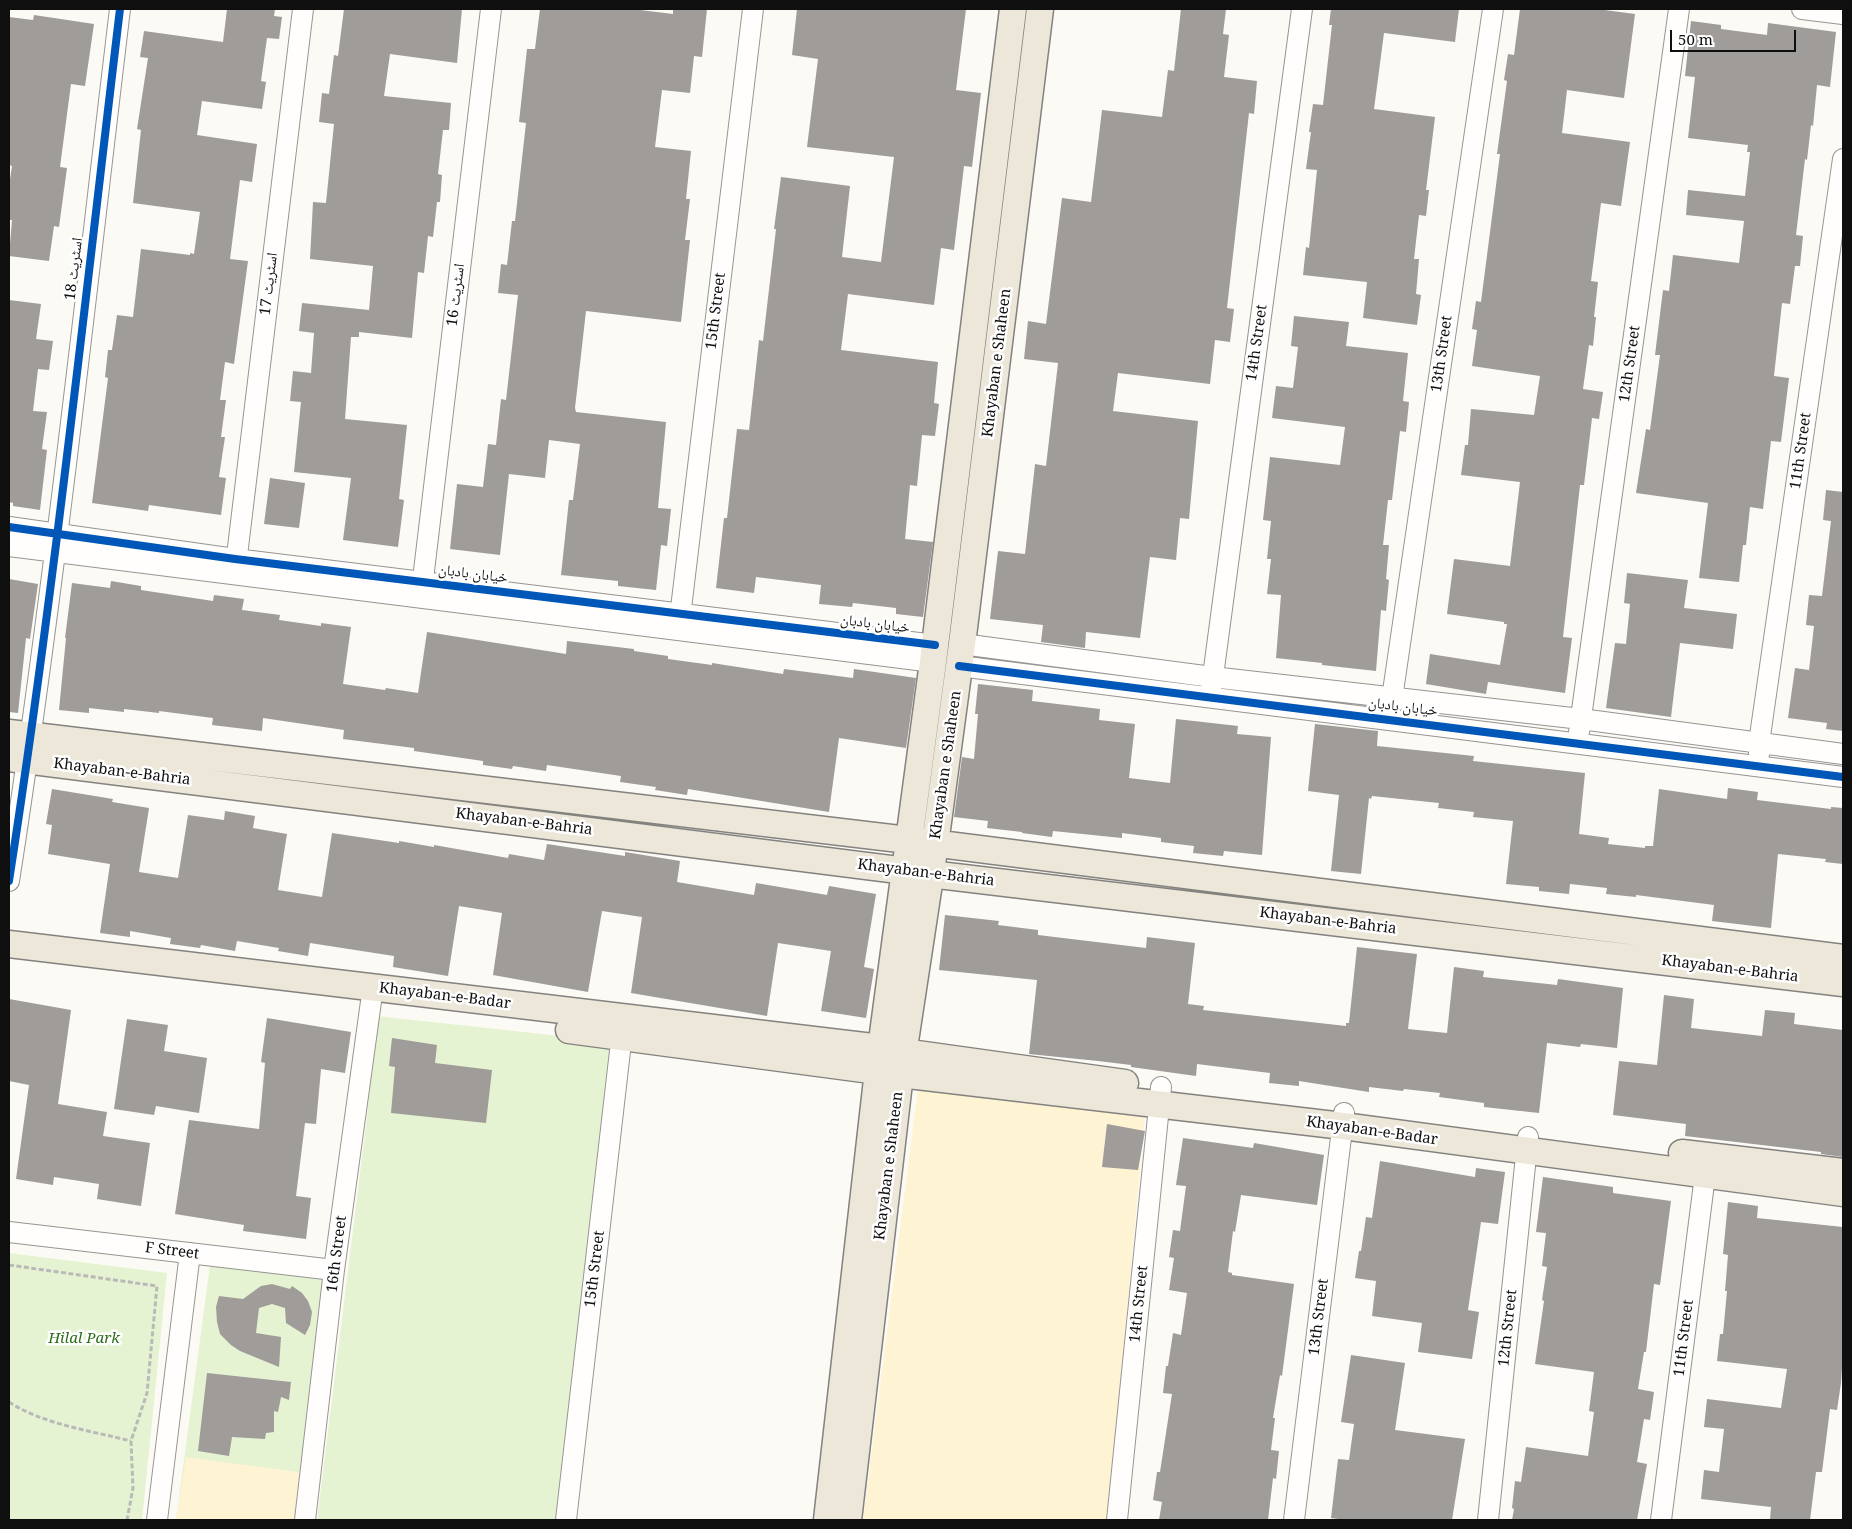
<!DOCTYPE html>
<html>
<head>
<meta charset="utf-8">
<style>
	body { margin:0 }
	#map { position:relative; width:1852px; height:1529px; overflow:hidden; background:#fcfaf4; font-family:"Noto Serif",serif }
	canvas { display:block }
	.frame { position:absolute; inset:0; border:10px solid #0f0f0f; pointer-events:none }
	.scale { position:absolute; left:1670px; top:30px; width:126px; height:22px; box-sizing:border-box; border:2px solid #0f0f0f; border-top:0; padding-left:6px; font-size:15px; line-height:18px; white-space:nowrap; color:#0f0f0f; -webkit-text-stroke:4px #fff; paint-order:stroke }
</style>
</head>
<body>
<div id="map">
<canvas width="1852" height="1529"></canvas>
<div class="frame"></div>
<div class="scale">50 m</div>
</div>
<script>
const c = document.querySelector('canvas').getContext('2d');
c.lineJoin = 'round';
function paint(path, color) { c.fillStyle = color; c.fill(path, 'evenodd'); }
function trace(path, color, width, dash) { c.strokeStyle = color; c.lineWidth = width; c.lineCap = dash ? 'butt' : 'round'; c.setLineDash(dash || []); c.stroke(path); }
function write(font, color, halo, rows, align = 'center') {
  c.font = font + ' "Noto Serif","Noto Naskh Arabic",serif'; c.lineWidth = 5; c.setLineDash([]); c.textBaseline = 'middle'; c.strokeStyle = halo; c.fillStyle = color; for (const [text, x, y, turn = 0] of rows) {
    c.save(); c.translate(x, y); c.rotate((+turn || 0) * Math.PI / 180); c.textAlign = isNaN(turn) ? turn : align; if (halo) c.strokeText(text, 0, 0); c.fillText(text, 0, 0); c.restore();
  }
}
paint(new Path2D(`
	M377 1016 615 1042 561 1520H317L367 1117Z
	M9 1253 167 1273 142 1520H9Z
	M210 1265 328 1276 305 1473 176 1520Z`), '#e6f3d2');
paint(new Path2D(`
	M918 1088 1145 1114 1108 1520H863Z
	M186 1457 305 1473 300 1520H176Z`), '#fef3d3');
paint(new Path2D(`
	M227 9H275L274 16 282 17 279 39 267 38 261 81 266 82 262 109 202 101 197 135 257 144 252 182 240 180 230 259 248 261 234 364 225 362 220 400H226L221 437H225L219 477 226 478 221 515 149 505 148 511 92 503 108 378 105 377 108 350H112L117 315 133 317 141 249 190 255V253L194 254 200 212 133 203 141 130 137 129 148 58 140 57 144 31 223 42Z
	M344 9H462L457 63 390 54 384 96 451 103 449 130H443L438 174 442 175 440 202H437L433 237 428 236 424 273 418 272 412 338 359 332V337H351L345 419 407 425 399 499 404 500 398 547 343 540 351 478 294 472 301 402 290 401 293 371 311 373 314 333 299 331 302 303 369 310 373 266 310 259 313 202 326 203 334 124 319 122 322 93 329 94 334 55 338 56Z
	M540 9H612L626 10V9H632L673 14V9H707L702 57 694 56 690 93 662 90 655 147 691 151 686 199H690L685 240H690L681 322 586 311 575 408 576 412 666 422 658 508 671 509 667 546 661 545 656 590 618 586V581L561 575 569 500H573L580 444 549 440 545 478 509 474 500 555 450 549 457 484 483 487 488 444 496 445 501 399 506 400 518 295 498 293 501 264 507 265 512 221H515L526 123 519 122 527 49H535Z
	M797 9H966L956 90 981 93 972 167 964 166 954 250 941 248 934 305 848 294 841 350 938 362 934 403 939 404 935 436 922 435 917 486 910 485 905 539 933 542 923 617 896 614V608L853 603 852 607 819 604 821 585 756 577 754 593 716 588 724 518H727L737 429 749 430 759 340 763 341 776 229H774L781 177 850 186 842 257 881 262 894 157 807 147 818 59 792 55Z
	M1181 9H1226L1223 34 1229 35 1224 77 1257 81 1254 114 1249 113 1227 308 1234 309 1230 342 1215 340 1210 384 1118 373 1113 411 1198 421 1189 519 1180 518 1176 560 1150 557 1140 638 1086 632 1085 648 1041 642 1043 625 990 619 998 551 1025 554 1035 464 1046 466 1058 363 1024 359 1028 321 1046 324 1062 198 1091 202 1102 110 1162 117 1168 70 1174 71Z
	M1331 9H1459L1455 42 1384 33 1374 109 1435 117 1426 190H1429L1426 216 1419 215 1414 259H1419L1416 294 1421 295 1417 325 1363 318 1367 282 1303 275 1306 247 1309 248 1317 170 1306 169 1311 132H1309L1313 104 1323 105 1332 25H1329Z
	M1520 9H1597L1635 14 1624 98 1567 90 1562 133 1630 142 1621 206 1601 203 1591 281 1598 282 1594 317H1596L1593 346 1589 345 1583 389 1603 392 1599 419 1592 418 1584 485H1580L1563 637 1572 638 1565 693 1488 682 1486 694 1426 684 1430 654 1500 665 1507 624H1504V622L1447 614 1454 559 1510 566 1520 482 1461 475 1465 445H1468L1471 409 1534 415 1540 376 1472 366 1477 330 1472 329 1476 301 1481 302 1494 201 1500 154H1497L1507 81 1504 80 1508 54 1514 55Z
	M34 15 94 24 85 86 71 84 60 167 67 168 59 227 54 226 49 261 9 256 12 220H9V186L12 166 9 165V17L33 20Z
	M1691 21 1721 25V29L1767 35 1768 23 1836 32 1830 87 1817 85 1813 126 1811 125 1807 160 1805 159 1796 235 1803 236 1800 266H1795L1790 304 1782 303 1774 376 1789 378 1781 442 1771 441 1763 509 1750 507 1746 545H1743L1739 582 1699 578 1708 503 1636 493 1646 429 1650 430 1660 355H1655L1663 290 1669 291 1673 255 1739 263 1744 221 1686 215 1688 190 1745 196 1750 152H1747L1748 145 1688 138 1695 77 1685 76Z
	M9 300 41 304 36 339 53 341 49 370 38 369 33 411 47 412 42 449 47 450 40 510 13 506V503L9 502Z
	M1294 316 1349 322 1346 346 1408 353 1403 401 1409 402 1406 432 1400 431 1392 500H1388L1383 545H1389L1386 579 1389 580 1386 611 1381 610 1376 671 1322 665V663L1276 658 1281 595 1267 594 1271 559H1267L1271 521 1263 520 1270 457 1340 465 1345 427 1272 418 1276 386 1293 388 1298 347 1291 346Z
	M270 478 305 483 299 528 264 524Z
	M1826 490 1843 492V731L1826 729 1827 723 1788 718 1795 668 1809 670 1814 626 1806 625 1809 595 1822 596 1831 521 1823 520Z
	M1627 573 1688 580 1684 608 1737 614 1733 649 1680 643 1671 717 1606 708 1615 643 1626 644 1630 604 1624 603Z
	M9 579 38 584 30 639 26 638 18 713 9 712Z
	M111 581 141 586V590L213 601 214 595 244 599 242 610 280 615 279 620 321 626V623L351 627 343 684 385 690 386 688 418 693 427 632 566 654 567 641 634 649V651L668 656V659L712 665V663L783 674 784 669 853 678 854 669 916 678 906 748 839 738 829 812 688 789 687 795 655 790 656 787 620 782 621 776 547 765 546 771 513 766 512 769 483 765V761L414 751V748L343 739 344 730 263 718 262 731 212 725 213 718 159 711V713L124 709V712L89 708V713L59 710 66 638H65L72 583 110 588Z
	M978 684 1033 690 1032 701 1100 709 1099 720 1135 724 1129 778 1170 783 1176 719 1238 726 1237 734 1271 737 1262 855 1224 851 1223 856 1193 853 1194 846 1161 842V838L1122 833V838L1053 831 1052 837 1022 833V832L987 828 988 821 954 817 962 757 974 759 978 714H975Z
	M1315 724 1378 731 1377 746 1474 756 1473 761 1585 773 1579 834 1609 838 1608 844 1645 848V846H1653L1659 789 1727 799 1728 788 1758 792 1757 800 1831 809V807L1843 808V864L1825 862 1826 859 1778 854 1771 928 1712 921 1714 905 1636 895V897L1606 894 1607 888 1570 884 1569 894 1539 891V887L1506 884 1513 821 1473 817 1474 812 1438 808 1439 803 1372 796 1371 799 1369 798 1361 874 1331 871 1339 795 1308 791Z
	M52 789 113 799 112 802 149 808 139 872 178 878 188 815 224 820 225 811 255 816 253 828 287 834 278 890 322 897 332 833 399 843V841L434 847V845L508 858 509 854 544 860 547 844 625 856V852L680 861 677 882 754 895 756 883 827 895 829 886 876 894 864 967 874 969 866 1018 821 1011 831 951 778 943 767 1016 631 993 642 917 602 911 588 992 493 975 502 913 459 906 448 976 393 967 394 956 310 943 308 956 278 951 279 948 237 941 235 951 201 945 200 948 170 944 171 938 130 931V937L100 933 110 864 48 854 52 825 46 824Z
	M945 915 999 921 998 925 1038 930V935L1146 948 1147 937 1195 943 1188 1004 1204 1006 1203 1010 1346 1026V1023H1349L1357 947 1417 954 1408 1029 1447 1033 1454 967 1484 971 1483 977 1557 985 1558 979 1623 988 1617 1048 1581 1044 1580 1047 1547 1043 1539 1113 1484 1107V1103L1439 1097 1440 1093 1404 1089 1403 1091 1369 1087V1092L1299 1081V1086L1269 1083 1270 1073 1197 1064 1196 1076 1131 1067V1065L1098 1061 1029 1054 1037 980 939 970Z
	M1664 995 1694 999 1691 1028 1762 1036 1765 1010 1795 1013 1794 1024 1843 1030V1157L1821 1154V1152L1685 1136 1686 1124 1613 1115 1619 1061 1657 1065Z
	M9 999 71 1010 58 1104 107 1112 103 1136 150 1143 141 1206 97 1199 99 1184 54 1177 53 1185 16 1179 29 1085 9 1081Z
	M267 1018 351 1032 345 1073 321 1069 316 1124 305 1123 296 1196 311 1198 306 1239 243 1231 244 1225 175 1214 189 1120 259 1129 265 1063 261 1062Z
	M127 1019 168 1025 164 1051 207 1058 199 1113 156 1106 154 1115 114 1109Z
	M392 1038 437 1045 435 1063 492 1070 486 1123 391 1113 395 1067 389 1066Z
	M1107 1124 1145 1131 1138 1170 1102 1167Z
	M1183 1138 1253 1148 1254 1143 1324 1155 1317 1205 1241 1195 1235 1232 1233 1231 1228 1272 1232 1273V1275L1294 1284 1282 1376 1280 1375 1273 1418H1275L1271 1450 1279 1451 1276 1479 1273 1478 1268 1520H1159L1162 1502 1153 1500 1157 1472H1160L1172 1394 1163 1393 1166 1366H1168L1173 1333 1181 1335 1187 1293 1169 1290 1174 1258 1169 1257 1173 1230 1180 1231 1186 1186 1176 1185Z
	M1380 1161 1475 1177 1476 1168 1505 1172 1498 1224 1481 1222 1468 1310 1479 1312 1472 1359 1418 1352 1422 1323 1372 1316 1376 1281 1355 1278 1359 1251H1361L1366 1217 1372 1218Z
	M1543 1177 1613 1187V1193L1671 1201 1660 1285 1654 1284 1646 1352H1644L1638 1389 1654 1392 1650 1420 1644 1419 1637 1462 1647 1464 1637 1520H1512L1514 1509 1512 1508 1515 1481 1521 1482 1526 1447 1588 1456 1594 1412 1589 1411 1594 1372 1535 1364 1544 1301 1542 1300 1547 1267 1542 1266 1546 1233 1536 1232Z
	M1728 1202 1758 1206 1757 1218 1843 1227V1353L1841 1383 1837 1410 1830 1409 1822 1472H1816L1810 1520H1770L1771 1507 1701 1499 1704 1470 1719 1472 1724 1429 1704 1427 1707 1399 1781 1408 1787 1369 1717 1361 1720 1334H1723L1727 1291H1725L1728 1255 1723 1254Z
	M272 1284 290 1289 292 1286 302 1293 308 1301 312 1312 310 1325 305 1335 286 1323 285 1308 272 1304 259 1308 256 1333 281 1337 279 1367 240 1351 231 1345 220 1334 217 1322 216 1307 219 1296 243 1299 261 1286Z
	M1351 1355 1405 1363 1395 1430 1465 1439 1452 1520H1345L1331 1518 1338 1459 1349 1460 1354 1424 1341 1422Z
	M207 1373 291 1382 289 1400 281 1397 278 1412 274 1411V1432L266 1433 265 1439 232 1437 229 1456 198 1451Z`), '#9f9c99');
const minor = new Path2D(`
	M1802 9 1843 14
	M9 527 235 559 935 645
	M9 546 933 662
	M235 572 303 9
	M421 596 491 9
	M679 625 753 9
	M962 644 1212 677 1581 719 1843 754
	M959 666 1843 777
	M1211 691 1302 9
	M1390 712 1493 9
	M1579 732 1679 9
	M1759 755V743L1843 159
	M9 881C54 592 85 300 120 9
	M9 1232 334 1270
	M157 1520 190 1253
	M305 1520 334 1270 373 987
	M566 1520 623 1025
	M1117 1520 1161 1087
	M1294 1520 1344 1113
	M1488 1520 1528 1137
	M1661 1520 1707 1160`);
const major = new Path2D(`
	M9 733 908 840 1843 958
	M9 758 930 874 1843 983
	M9 944 881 1048
	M569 1030 878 1071
	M903 1052 1125 1083
	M900 1074 1343 1126 1843 1193
	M1682 1153 1843 1172
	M827 1520 878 1071 933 662 1013 9
	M848 1520 900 1074 935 844 962 644 1040 9`);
trace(minor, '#969592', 22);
trace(major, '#83827f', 29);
trace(new Path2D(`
	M9 1265 157 1286 147 1393 131 1441 133 1488 127 1520
	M9 1402C42 1424 92 1431 131 1441`), '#b9b9b8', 3, [5, 2.5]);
trace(minor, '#fffefd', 20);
trace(major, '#ede7d9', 26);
trace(new Path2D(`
	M9 527 235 559 935 645
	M959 666 1843 777
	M9 881C54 592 85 300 120 9`), '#0057b8', 8);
write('15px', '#0f0f0f', '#fff', [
	["اسٹریٹ 18",74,269,-83],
	["اسٹریٹ 17",269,284,-83],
	["اسٹریٹ 16",456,295,-83],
	["15th Street",716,311,-83],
	["14th Street",1257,343,-82],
	["13th Street",1442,354,-82],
	["Khayaban e Shaheen",997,363,-83],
	["12th Street",1630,364,-82],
	["11th Street",1801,451,-82],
	["خیابان بادبان",473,574,7],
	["خیابان بادبان",875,624,7],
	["خیابان بادبان",1403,707,7],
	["Khayaban e Shaheen",946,765,-82],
	["Khayaban-e-Bahria",122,772,7],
	["Khayaban-e-Bahria",524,822,7],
	["Khayaban-e-Bahria",926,873,7],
	["Khayaban-e-Bahria",1328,921,7],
	["Khayaban-e-Bahria",1730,969,7],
	["Khayaban-e-Badar",445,996,7],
	["Khayaban-e-Badar",1372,1131,8],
	["Khayaban e Shaheen",889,1166,-83],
	["F Street",172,1251,7],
	["16th Street",337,1254,-83],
	["15th Street",595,1269,-83],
	["14th Street",1139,1304,-84],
	["13th Street",1319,1317,-83],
	["12th Street",1508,1328,-84],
	["11th Street",1684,1338,-83]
]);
write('italic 15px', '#2d6c19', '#fff', [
	["Hilal Park",84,1339]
]);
</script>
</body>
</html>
